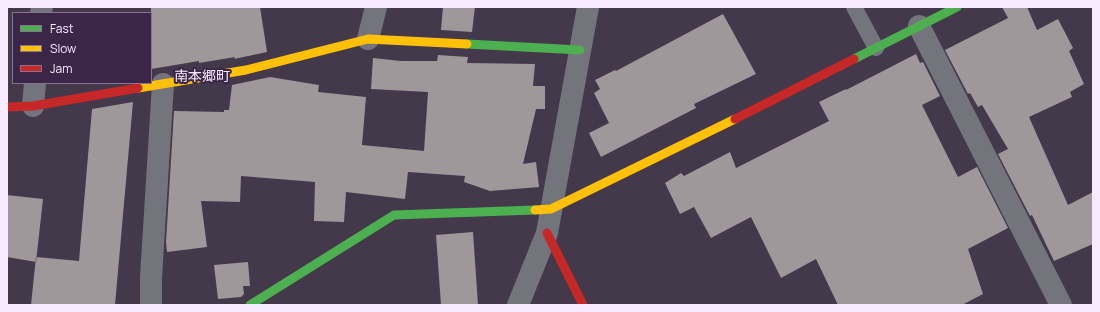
<!DOCTYPE html>
<html>
<head>
<meta charset="utf-8">
<style>
	body { margin:0 }
	#map { position:relative; width:1100px; height:312px; overflow:hidden; background:#44384b; font-family:Manrope,sans-serif }
	canvas { display:block }
	.frame { position:absolute; inset:0; border:8px solid #f7e9ff; pointer-events:none }
	.legend { position:absolute; left:12px; top:12px; width:140px; height:72px; box-sizing:border-box; background:#3c2648; border:1px solid #877491; margin:0; padding:5px 7px; list-style:none; font-size:12px; color:#f7e9ff }
	.legend li { display:flex; align-items:center; gap:8px; height:20px }
	.legend b { width:20px; border:1px solid #877491 }
</style>
</head>
<body>
<div id="map">
<canvas width="1100" height="312"></canvas>
<div class="frame"></div>
<ul class="legend">
<li><b style="height:5px;background:#4caf50"></b>Fast</li>
<li><b style="height:5px;background:#ffc107"></b>Slow</li>
<li><b style="height:5px;background:#c62828"></b>Jam</li>
</ul>
</div>
<script>
const c = document.querySelector('canvas').getContext('2d');
c.lineJoin = 'round';
function paint(path, color) { c.fillStyle = color; c.fill(path, 'evenodd'); }
function trace(path, color, width, dash) { c.strokeStyle = color; c.lineWidth = width; c.lineCap = dash ? 'butt' : 'round'; c.setLineDash(dash || []); c.stroke(path); }
function write(font, color, halo, rows, align = 'center') {
  c.font = font + ' Manrope,"Noto Sans JP",sans-serif'; c.lineWidth = 4; c.setLineDash([]); c.textBaseline = 'middle'; c.strokeStyle = halo; c.fillStyle = color; for (const [text, x, y, turn = 0] of rows) {
    c.save(); c.translate(x, y); c.rotate((+turn || 0) * Math.PI / 180); c.textAlign = isNaN(turn) ? turn : align; if (halo) c.strokeText(text, 0, 0); c.fillText(text, 0, 0); c.restore();
  }
}
paint(new Path2D(`
	M151 7H260L267 52 234 59 235 57 199 63V61L151 69Z
	M443 7H475L472 32 441 30Z
	M1002 7H1027L1037 30 1058 19 1073 48 1069 51 1084 84 1070 92 1072 97 1029 117 1068 205 1093 192V244L1054 261 1032 215 1030 216 998 154 1008 149 982 105 978 107 970 93 968 94 945 50 1008 18Z
	M723 14 756 74 694 104 696 108 601 157 589 133 609 123 594 93 600 89 595 80 615 70 616 71Z
	M916 54 920 63 923 62 940 96 922 105 958 177 977 167 1008 228 968 249 983 294 962 305H838L816 259 781 278 751 217 711 238 694 207 680 214 665 183 681 173 684 176 730 152 736 168 829 121 819 102 846 89V90Z
	M438 55 468 57 467 63 535 64 533 86H545V109H536L523 164 536 162 539 187 490 191 464 182 465 176 408 172 405 199 346 192 344 222 314 221 315 182 241 176 240 202 201 201 207 247 167 252 166 242 174 111 224 112V110H229L232 85 270 77 319 85 318 92 366 97 362 145 424 151 428 92 371 89 373 58 401 61H437Z
	M133 102 115 305H31L36 257 79 261 92 109Z
	M7 195 43 199 36 262 7 257Z
	M473 232 478 305H441L436 235Z
	M248 262 250 286H243L244 294 241 297 218 299 214 265Z`), '#a0979b');
trace(new Path2D(`
	M854 7 876 48`), '#74747d', 16);
trace(new Path2D(`
	M41 13 42 7
	M919 26 1061 305
	M368 39 376 7
	M33 106 35 83
	M151 305V277L163 84
	M518 305 547 233 588 7`), '#74747d', 22);
trace(new Path2D(`
	M467 44 580 50
	M854 59 957 7
	M250 305 394 215 535 210`), '#4caf50', 9);
trace(new Path2D(`
	M138 88 246 70 368 39 467 44
	M535 210 551 209 735 119`), '#ffc107', 9);
trace(new Path2D(`
	M7 107 33 106 138 88
	M735 119 854 59
	M547 233 583 305`), '#c62828', 9);
write('14px', '#f7e9ff', '#3c2648', [
	["南本郷町",202,77]
]);
</script>
</body>
</html>
